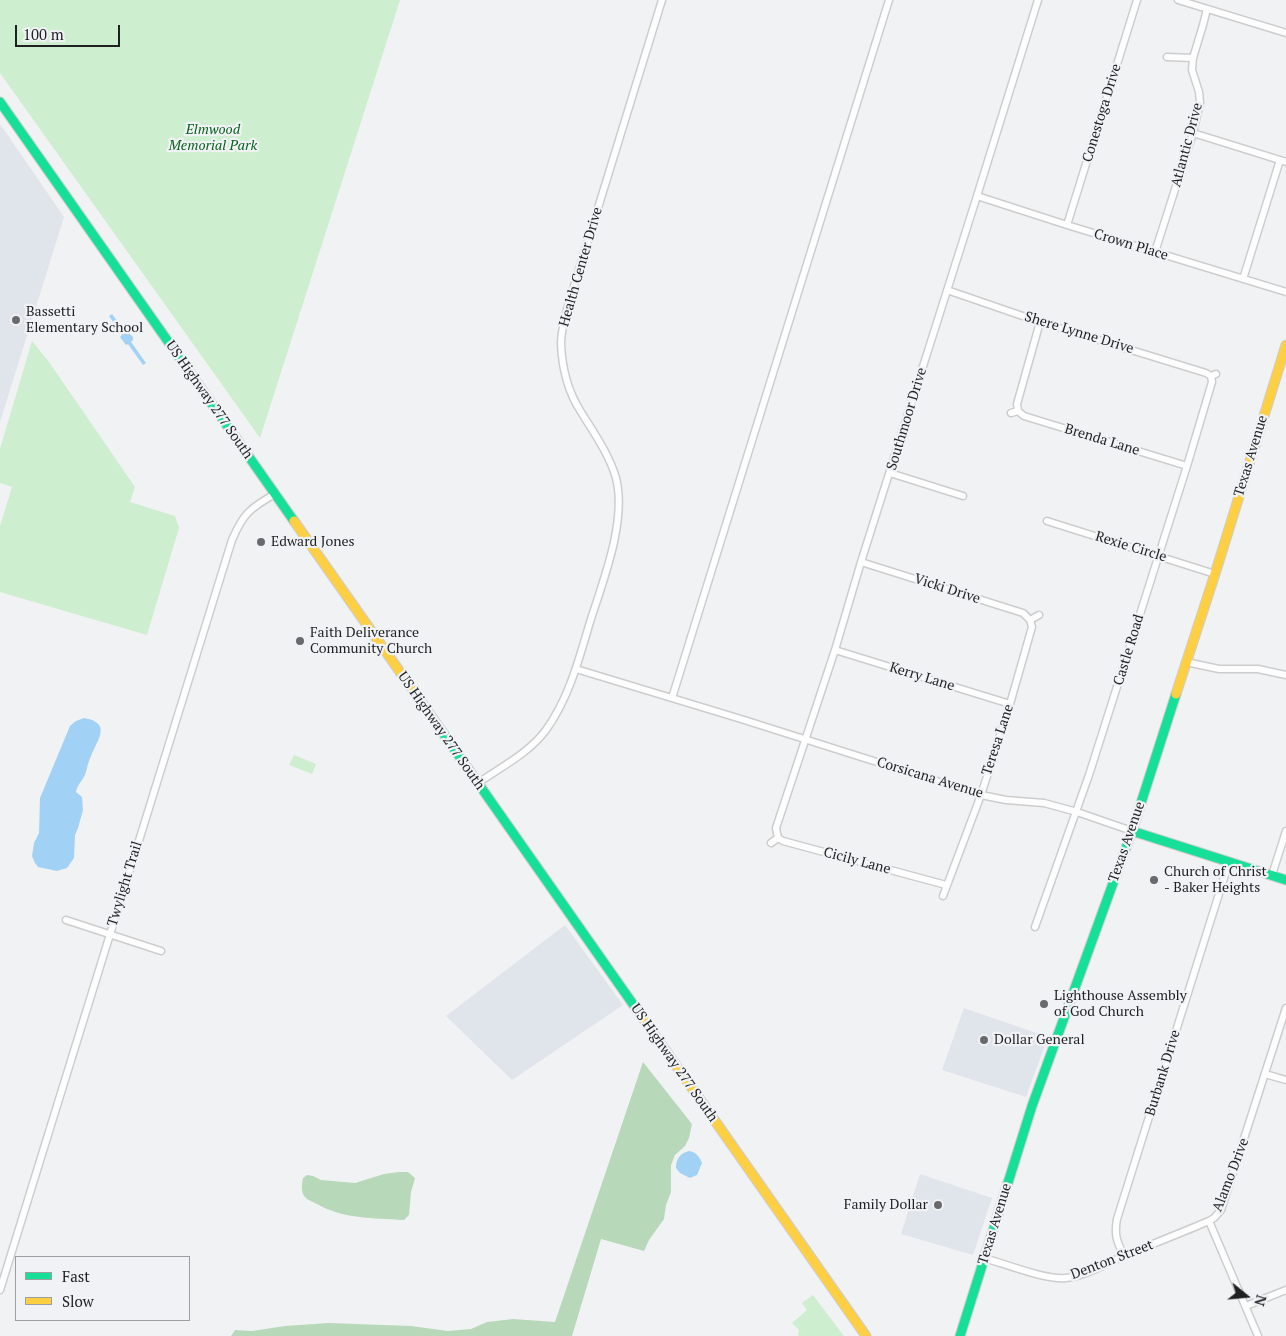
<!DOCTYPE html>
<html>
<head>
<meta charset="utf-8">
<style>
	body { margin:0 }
	#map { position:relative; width:1286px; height:1336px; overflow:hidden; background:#f1f2f4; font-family:"PT Serif",serif }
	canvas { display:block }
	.legend { position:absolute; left:15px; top:1256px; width:175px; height:65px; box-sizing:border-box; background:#f0f2f5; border:1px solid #9c9ea0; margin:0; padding:6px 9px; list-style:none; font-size:15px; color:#1f2021 }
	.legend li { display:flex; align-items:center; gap:10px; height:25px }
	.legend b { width:25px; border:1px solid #9c9ea0 }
	.north { position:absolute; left:1221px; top:1271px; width:50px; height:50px; -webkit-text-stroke:4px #f0f2f5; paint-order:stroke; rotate:107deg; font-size:14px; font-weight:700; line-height:20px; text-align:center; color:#1f2021 }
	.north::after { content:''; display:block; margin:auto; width:18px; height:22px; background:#1f2021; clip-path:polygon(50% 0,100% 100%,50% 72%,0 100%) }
	.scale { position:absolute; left:15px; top:25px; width:105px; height:22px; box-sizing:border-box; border:2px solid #1f2021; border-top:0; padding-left:6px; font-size:15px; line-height:18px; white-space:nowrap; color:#1f2021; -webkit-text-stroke:4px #f0f2f5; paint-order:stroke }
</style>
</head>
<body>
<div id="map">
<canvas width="1286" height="1336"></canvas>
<ul class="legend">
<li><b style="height:6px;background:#16e098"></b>Fast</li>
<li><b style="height:6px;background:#ffcf43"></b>Slow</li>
</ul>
<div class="north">N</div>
<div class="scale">100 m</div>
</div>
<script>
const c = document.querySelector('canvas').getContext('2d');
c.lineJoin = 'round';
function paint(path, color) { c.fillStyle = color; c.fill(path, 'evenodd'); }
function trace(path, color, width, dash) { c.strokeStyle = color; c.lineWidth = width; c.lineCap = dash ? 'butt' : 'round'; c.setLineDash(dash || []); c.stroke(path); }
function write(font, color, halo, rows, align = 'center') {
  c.font = font + ' "PT Serif",serif'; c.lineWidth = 4.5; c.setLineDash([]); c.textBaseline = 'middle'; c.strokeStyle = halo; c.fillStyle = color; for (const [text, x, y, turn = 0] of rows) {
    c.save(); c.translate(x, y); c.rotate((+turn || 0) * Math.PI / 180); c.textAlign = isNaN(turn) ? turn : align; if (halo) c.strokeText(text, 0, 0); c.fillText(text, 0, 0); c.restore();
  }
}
paint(new Path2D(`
	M0 124 64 217 0 422Z
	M565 925 623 1005 512 1080 446 1016Z
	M964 1008 1048 1037 1026 1097 942 1070Z
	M920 1174 992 1198 973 1255 901 1234Z`), '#e0e4eb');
paint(new Path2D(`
	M0 0H400L260 438 0 73Z
	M32 341 49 362 135 487 130 502 175 516 179 528 147 635 0 592V526L12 487 0 483V449Z
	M294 755 316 764 312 774 289 765Z
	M813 1295 844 1336H798L799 1330 792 1323 807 1310 802 1303Z`), '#cdeecf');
paint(new Path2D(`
	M643 1062 692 1124 689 1138 685 1146 675 1155 671 1165V1192L666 1205 664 1219 649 1240 644 1251 601 1239 572 1336H231L235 1330 252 1331 285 1326 329 1323 411 1326 448 1331 471 1329 487 1322 513 1319 555 1322Z
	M399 1172H408L415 1178 411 1192 409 1215 404 1220C373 1218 342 1219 315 1203 311 1201 305 1199 303 1194 301 1189 302 1183 303 1178L307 1175 313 1176 321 1180 355 1183 384 1174Z`), '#b8d8ba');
paint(new Path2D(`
	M112 314 126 333 128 332 133 337V340L131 342 146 363 143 365 128 344 126 345 120 337 122 335 109 316Z
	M84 718C112 723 98 739 91 756 88 762 87 769 85 775 82 781 77 785 76 792L82 797 83 810 78 828 75 835 74 858 67 868 57 871 38 867 35 863 32 856 34 843 39 833 40 798 70 726 76 721Z
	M689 1151C696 1152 699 1156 702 1163L697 1175 690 1178 680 1173 676 1168C676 1159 680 1153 689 1151Z`), '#a1d2f5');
const street = new Path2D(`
	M1178 0 1286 33
	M1167 57 1193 58
	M1193 133 1286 162
	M977 196 1067 225 1286 292
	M1067 225 1137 0
	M1155 252 1193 133 1200 103 1199 92 1192 70 1193 58 1203 25 1207 9
	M1243 279 1280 160
	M947 290 1040 322 1206 373 1211 376
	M1018 411 1024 416 1187 466
	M1011 413 1018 411 1017 404 1040 322
	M890 473 963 496
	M1047 521 1215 574
	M861 562 1023 613 1030 620
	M835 650 1010 704
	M1186 662 1219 669H1258L1286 675
	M576 669 741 719 981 795 1006 800 1044 803 1077 812 1132 831
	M672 698 889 0
	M478 783C501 767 529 753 546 730 569 698 579 659 590 622 603 581 627 521 616 478 609 454 594 433 581 412 568 392 562 367 561 344 561 329 566 313 570 299L662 0
	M778 838 776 828 835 650 861 562 977 196 1038 0
	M771 843 778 838 783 841 946 885
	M1272 875 1286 831
	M943 896 981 795 1010 704 1032 627 1030 620 1039 615
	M66 920 161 951
	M1035 927 1089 775 1187 466 1212 382 1211 376 1216 374
	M1265 1074 1286 1080
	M1124 1256C1117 1242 1114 1235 1117 1219L1229 862
	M984 1258C1006 1264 1045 1280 1066 1278 1086 1276 1105 1264 1124 1256 1152 1244 1181 1233 1209 1221
	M0 1290 232 540C243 514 250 508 275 494
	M1246 1306 1286 1290
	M1258 1336 1209 1221 1214 1218 1221 1210 1286 1008`);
const fast = new Path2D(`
	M0 102 294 521
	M438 726 642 1017
	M1132 831 1286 880
	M960 1336 1032 1106 1132 831 1176 694`);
const slow = new Path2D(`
	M294 521 438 726
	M1176 694 1215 574 1286 345
	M642 1017 866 1336`);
trace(street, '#cdcdce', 9);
trace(fast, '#cdcdce', 11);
trace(slow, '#cdcdce', 11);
trace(street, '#fdfdfd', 6);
trace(fast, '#16e098', 9);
trace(slow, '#ffcf43', 9);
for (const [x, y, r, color] of [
	[16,320,5,"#686a6b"],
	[261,542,5,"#686a6b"],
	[300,641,5,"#686a6b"],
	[1154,880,5,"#686a6b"],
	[1044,1004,5,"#686a6b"],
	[984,1040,5,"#686a6b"],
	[938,1205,5,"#686a6b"]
]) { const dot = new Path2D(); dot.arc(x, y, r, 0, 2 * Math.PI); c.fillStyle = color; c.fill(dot); trace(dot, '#f0f2f5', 2); }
write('14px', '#1f2021', '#f0f2f5', [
	["Conestoga Drive",1102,113,-73],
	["Atlantic Drive",1187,145,-75],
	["Crown Place",1131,245,17],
	["Health Center Drive",581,267,-74],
	["Shere Lynne Drive",1079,333,17],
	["US Highway 277 South",209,400,55],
	["Southmoor Drive",907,419,-73],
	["Brenda Lane",1102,440,17],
	["Texas Avenue",1251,456,-73],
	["Rexie Circle",1131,547,17],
	["Vicki Drive",947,589,18],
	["Castle Road",1129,650,-73],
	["Kerry Lane",922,677,17],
	["US Highway 277 South",441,731,55],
	["Teresa Lane",998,740,-72],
	["Corsicana Avenue",930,778,17],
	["Texas Avenue",1127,842,-71],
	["Cicily Lane",857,861,15],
	["Twylight Trail",125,884,-73],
	["US Highway 277 South",674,1063,55],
	["Burbank Drive",1163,1073,-73],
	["Alamo Drive",1231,1175,-69],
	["Texas Avenue",995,1224,-73],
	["Denton Street",1112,1260,-21]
]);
write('italic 14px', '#07621c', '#f0f2f5', [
	["Elmwood",213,130],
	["Memorial Park",213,146]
]);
write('14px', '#1f2021', '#f0f2f5', [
	["Bassetti",26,312],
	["Elementary School",26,328],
	["Edward Jones",271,542],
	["Faith Deliverance",310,633],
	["Community Church",310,649],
	["Church of Christ",1164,872],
	["- Baker Heights",1164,888],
	["Lighthouse Assembly",1054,996],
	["of God Church",1054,1012],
	["Dollar General",994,1040],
	["Family Dollar",928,1205,"right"]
], 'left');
</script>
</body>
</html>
